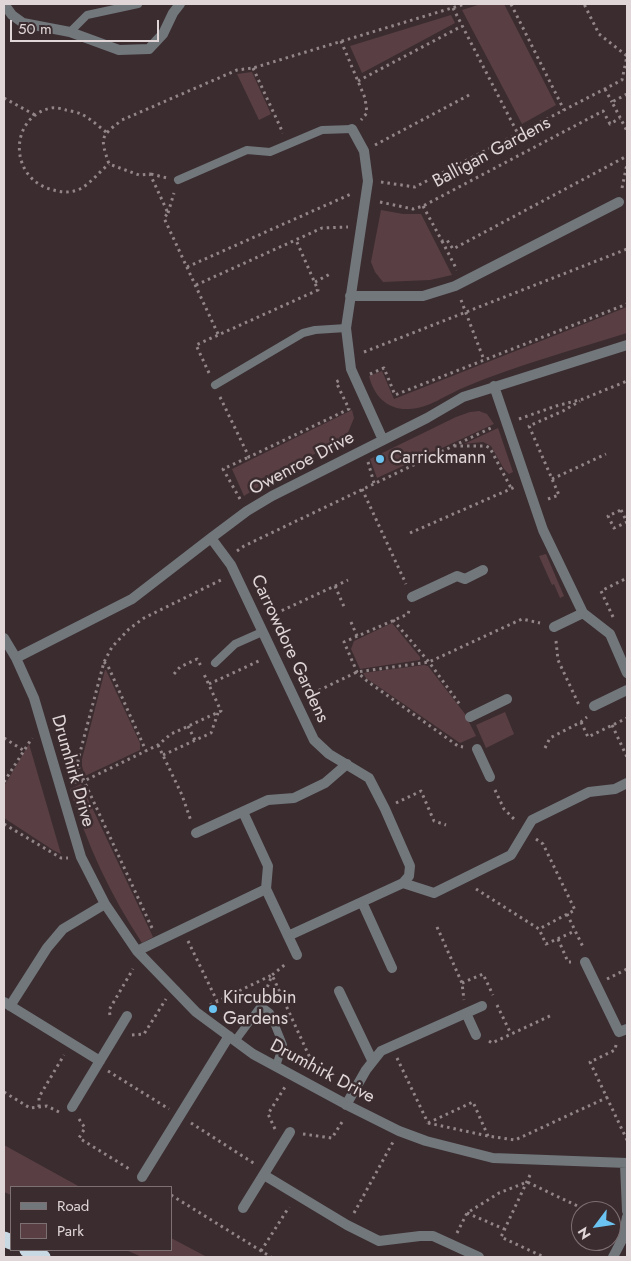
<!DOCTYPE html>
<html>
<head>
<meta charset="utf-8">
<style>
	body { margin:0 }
	#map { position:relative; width:631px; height:1261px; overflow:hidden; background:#3b2c2f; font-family:Jost,sans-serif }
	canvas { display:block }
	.frame { position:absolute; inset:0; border:5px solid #e0d6d7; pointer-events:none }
	.legend { position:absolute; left:10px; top:1186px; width:162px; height:65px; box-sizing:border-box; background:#3b2c2f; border:1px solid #7d7072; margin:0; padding:6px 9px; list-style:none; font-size:15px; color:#e0d6d7 }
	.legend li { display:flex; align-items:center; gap:10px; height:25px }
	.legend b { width:25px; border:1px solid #7d7072 }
	.north { position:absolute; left:571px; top:1201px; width:50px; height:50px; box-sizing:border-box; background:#3b2c2f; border:1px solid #7d7072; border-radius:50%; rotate:239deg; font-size:14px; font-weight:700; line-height:20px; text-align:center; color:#e0d6d7 }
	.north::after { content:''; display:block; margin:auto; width:18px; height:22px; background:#6bc3f2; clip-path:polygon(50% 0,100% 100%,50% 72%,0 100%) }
	.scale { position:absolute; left:10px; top:20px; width:149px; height:22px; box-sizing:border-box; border:2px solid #e0d6d7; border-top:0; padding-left:6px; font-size:15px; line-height:18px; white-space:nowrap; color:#e0d6d7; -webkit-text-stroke:4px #3b2c2f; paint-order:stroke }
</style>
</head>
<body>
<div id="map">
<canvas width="631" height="1261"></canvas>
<div class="frame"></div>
<ul class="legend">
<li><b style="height:6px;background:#71777b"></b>Road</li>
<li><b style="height:14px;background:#593f44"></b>Park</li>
</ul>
<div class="north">N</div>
<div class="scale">50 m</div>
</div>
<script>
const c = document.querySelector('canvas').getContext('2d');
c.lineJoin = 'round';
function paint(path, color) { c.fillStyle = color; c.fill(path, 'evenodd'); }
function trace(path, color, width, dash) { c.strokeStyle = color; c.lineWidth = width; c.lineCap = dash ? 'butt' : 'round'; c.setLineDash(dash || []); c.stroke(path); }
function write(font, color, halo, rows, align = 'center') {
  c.font = font + ' Jost,sans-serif'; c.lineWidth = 5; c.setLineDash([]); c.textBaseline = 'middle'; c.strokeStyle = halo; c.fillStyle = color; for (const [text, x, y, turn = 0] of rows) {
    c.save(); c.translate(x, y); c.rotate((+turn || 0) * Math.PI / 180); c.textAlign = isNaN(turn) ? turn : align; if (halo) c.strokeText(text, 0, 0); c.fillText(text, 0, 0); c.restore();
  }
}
paint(new Path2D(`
	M481 4H504L556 105 522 124 462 10Z
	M451 15 455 23 362 73 350 46Z
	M252 72 271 114 259 120 237 74Z
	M381 210 403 214H421L452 275 430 280 383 282 375 272 371 262Z
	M627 307V333C573 350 517 365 465 387 447 394 428 409 409 409 387 410 374 396 369 376L382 371 394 399Z
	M352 410 354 418 347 435 334 444 291 466 244 496 232 469Z
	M479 411 487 414 494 424 377 478 370 459 456 417 470 412Z
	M498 428 513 472 509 474 504 469 491 446 483 442 464 444Z
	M546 554 564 596 560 598 554 584 552 585 539 556Z
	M392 623 420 657V660L360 669 351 649 354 641Z
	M424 665 428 666 465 714 476 736 460 743 366 678 363 673Z
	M105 670H106L140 743V750L85 776 82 766V759Z
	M505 712 514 734 486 748 476 725Z
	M29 744 61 854 53 850 4 818V786Z
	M81 784 153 937 142 943C110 894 87 845 70 789Z
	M4 1145 80 1187H11V1195L4 1192Z
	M171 1238 207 1257H142L126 1250H171Z`), '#593f44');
trace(new Path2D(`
	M511 4 564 110
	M453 8 518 134
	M341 41 365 98 367 113 361 120
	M253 68 283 133
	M358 81 462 26
	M605 89 612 102
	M627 94 612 102 627 131
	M4 98 35 115
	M106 132C98 126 90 118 81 114 77 112 71 111 66 110 62 109 56 107 51 108 10 117 9 174 47 188 58 192 69 194 80 189 90 184 100 171 109 164
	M375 145 471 94
	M151 174 167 178
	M381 182 415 187 622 80 627 56 599 34 584 4
	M622 188 627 164
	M380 202 413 209 423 206 603 111 610 124 620 118
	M423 206 442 241 447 240 453 249 627 156
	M168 213 174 193
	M442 241 457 270
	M187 267 351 194
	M315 282 330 274
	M196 285 322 228 348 227
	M461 300 484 360
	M218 334 164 218 168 213 150 174 139 175 109 164C100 137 100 137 122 120L237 70 253 68 465 4
	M364 352 627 249
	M209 373 196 345 318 290 296 240
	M370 374 384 368 395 395 627 304
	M220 397 249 457 349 409 336 382 340 380
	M519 419 556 406 583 399 627 381
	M454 446H486L490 448 511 488
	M368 462 374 483
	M552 479 606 454
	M362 489 406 584
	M240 499 223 469 249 457
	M548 499 559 495 529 426 563 411 580 401
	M621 510 627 522 614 528 608 516Z
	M410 533 515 487
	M237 551 244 546 493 427
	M335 586 345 609
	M409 611 408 614 344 642 357 672 367 681 458 746 463 747
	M270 616 348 580
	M613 617 601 591 627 578
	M393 620 429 662 461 706
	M351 622 357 636
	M556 641 558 660 579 705
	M104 662 108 666 146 751
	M174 674 180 667 197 659 201 666
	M209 684 261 660
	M307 696 357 672 429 662 522 619 540 623
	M581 722 588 737 627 718
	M612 725 627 757
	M188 726 195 740
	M4 738 23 750
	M158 745 182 795 191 821
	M545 748 550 738 581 722 587 717
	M163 755 211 733 218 713
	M4 782 32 738
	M74 782 84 781 158 745 171 734 221 711 203 672
	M495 790 504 809 515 820
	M396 803 421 791 434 821 446 825
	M4 824 61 858H68
	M536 839 543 844 575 910 539 929
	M476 889 539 929 546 944 575 931
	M567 914 584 949
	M437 927 462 983 464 1000
	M152 928 79 770 78 760 104 662 112 647 129 629 144 618 223 579
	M558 939 568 962H571
	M188 941 217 1001
	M607 979 627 969
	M462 983 483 974 493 995
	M265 993 272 975 287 963
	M210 1005 272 975 316 1071
	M497 1005 511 1034
	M110 1015 109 1010 133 969
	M132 1035 144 1034 166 999
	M489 1041 492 1043 552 1015
	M616 1045 615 1050 590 1062 627 1140
	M397 1058 428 1123
	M108 1071 169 1109
	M4 1092 30 1108 47 1106 59 1112
	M39 1107V1097L64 1055
	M79 1119 85 1128 79 1138 131 1170
	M191 1123 255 1164
	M428 1123 488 1136 515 1140 608 1097
	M428 1123 473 1102 488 1136
	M275 1129 268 1114 285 1087
	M303 1134 332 1138 344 1119
	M530 1175 501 1237 544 1257
	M171 1195 271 1257
	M354 1213 393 1142
	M467 1213 504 1229
	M457 1233 467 1213 499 1193 527 1182 588 1211
	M261 1251 289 1207`), '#928688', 3, [2.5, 4]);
trace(new Path2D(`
	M70 32 87 15 138 4
	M178 180 247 150 270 152 322 130 352 129
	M215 385 303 333 315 330 346 328
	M215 663 235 644 262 632
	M235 1041 261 1006 270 1013 283 1045 276 1066`), '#71777b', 8);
trace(new Path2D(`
	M4 4 12 15 23 23 70 32 119 50 149 49 163 34 173 13 180 4
	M352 129 364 151 368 181 346 328 351 369 383 440
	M350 296H423L455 286 619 202
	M494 386 543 530 583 613 610 634 627 673
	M211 538 231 565 314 740 329 754 369 778 385 809 410 866 409 876 403 883 288 936
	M412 597 457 576 465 579 483 570
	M554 627 583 613
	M4 638 16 658 34 698 81 857 105 904 137 951 196 1012 253 1054 351 1107 399 1131 426 1141 493 1158 627 1163
	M16 658 132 599 211 538 247 511 272 496 427 418 463 397 627 345
	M594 706 627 690
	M470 717 507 699
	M477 749 490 777
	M243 812 268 866 266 889 297 955
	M196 833 268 800 294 798 325 783 347 764
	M403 883 434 893 511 855 532 820 589 792 615 789 627 783
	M362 902 392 968
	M137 951 266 889
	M585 962 619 1032 627 1029
	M339 991 372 1060
	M4 1002 100 1061
	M10 1006 47 948 63 929 105 904
	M466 1013 476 1035
	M346 1105 366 1070 381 1051 482 1006
	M72 1107 127 1016
	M625 1164 627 1211
	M264 1175 347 1225 379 1241 420 1236H433L479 1257
	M142 1177 229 1036
	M243 1208 290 1132
	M613 1257 623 1238 627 1217`), '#71777b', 10);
trace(new Path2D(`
	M4 1239 11 1242
	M27 1250 43 1257`), '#c9d9e3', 15);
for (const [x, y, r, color] of [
	[380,459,5,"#6bc3f2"],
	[213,1009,5,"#6bc3f2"]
]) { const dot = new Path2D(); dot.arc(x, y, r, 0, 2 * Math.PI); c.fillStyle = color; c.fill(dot); trace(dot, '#3b2c2f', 2); }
write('18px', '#e0d6d7', '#3b2c2f', [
	["Balligan Gardens",492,153,-28],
	["Owenroe Drive",302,464,-28],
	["Carrowdore Gardens",289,649,65],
	["Drumhirk Drive",72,771,74],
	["Drumhirk Drive",322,1072,28]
]);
write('18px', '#e0d6d7', '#3b2c2f', [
	["Carrickmann",390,459],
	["Kircubbin",223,999],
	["Gardens",223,1020]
], 'left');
</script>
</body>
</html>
